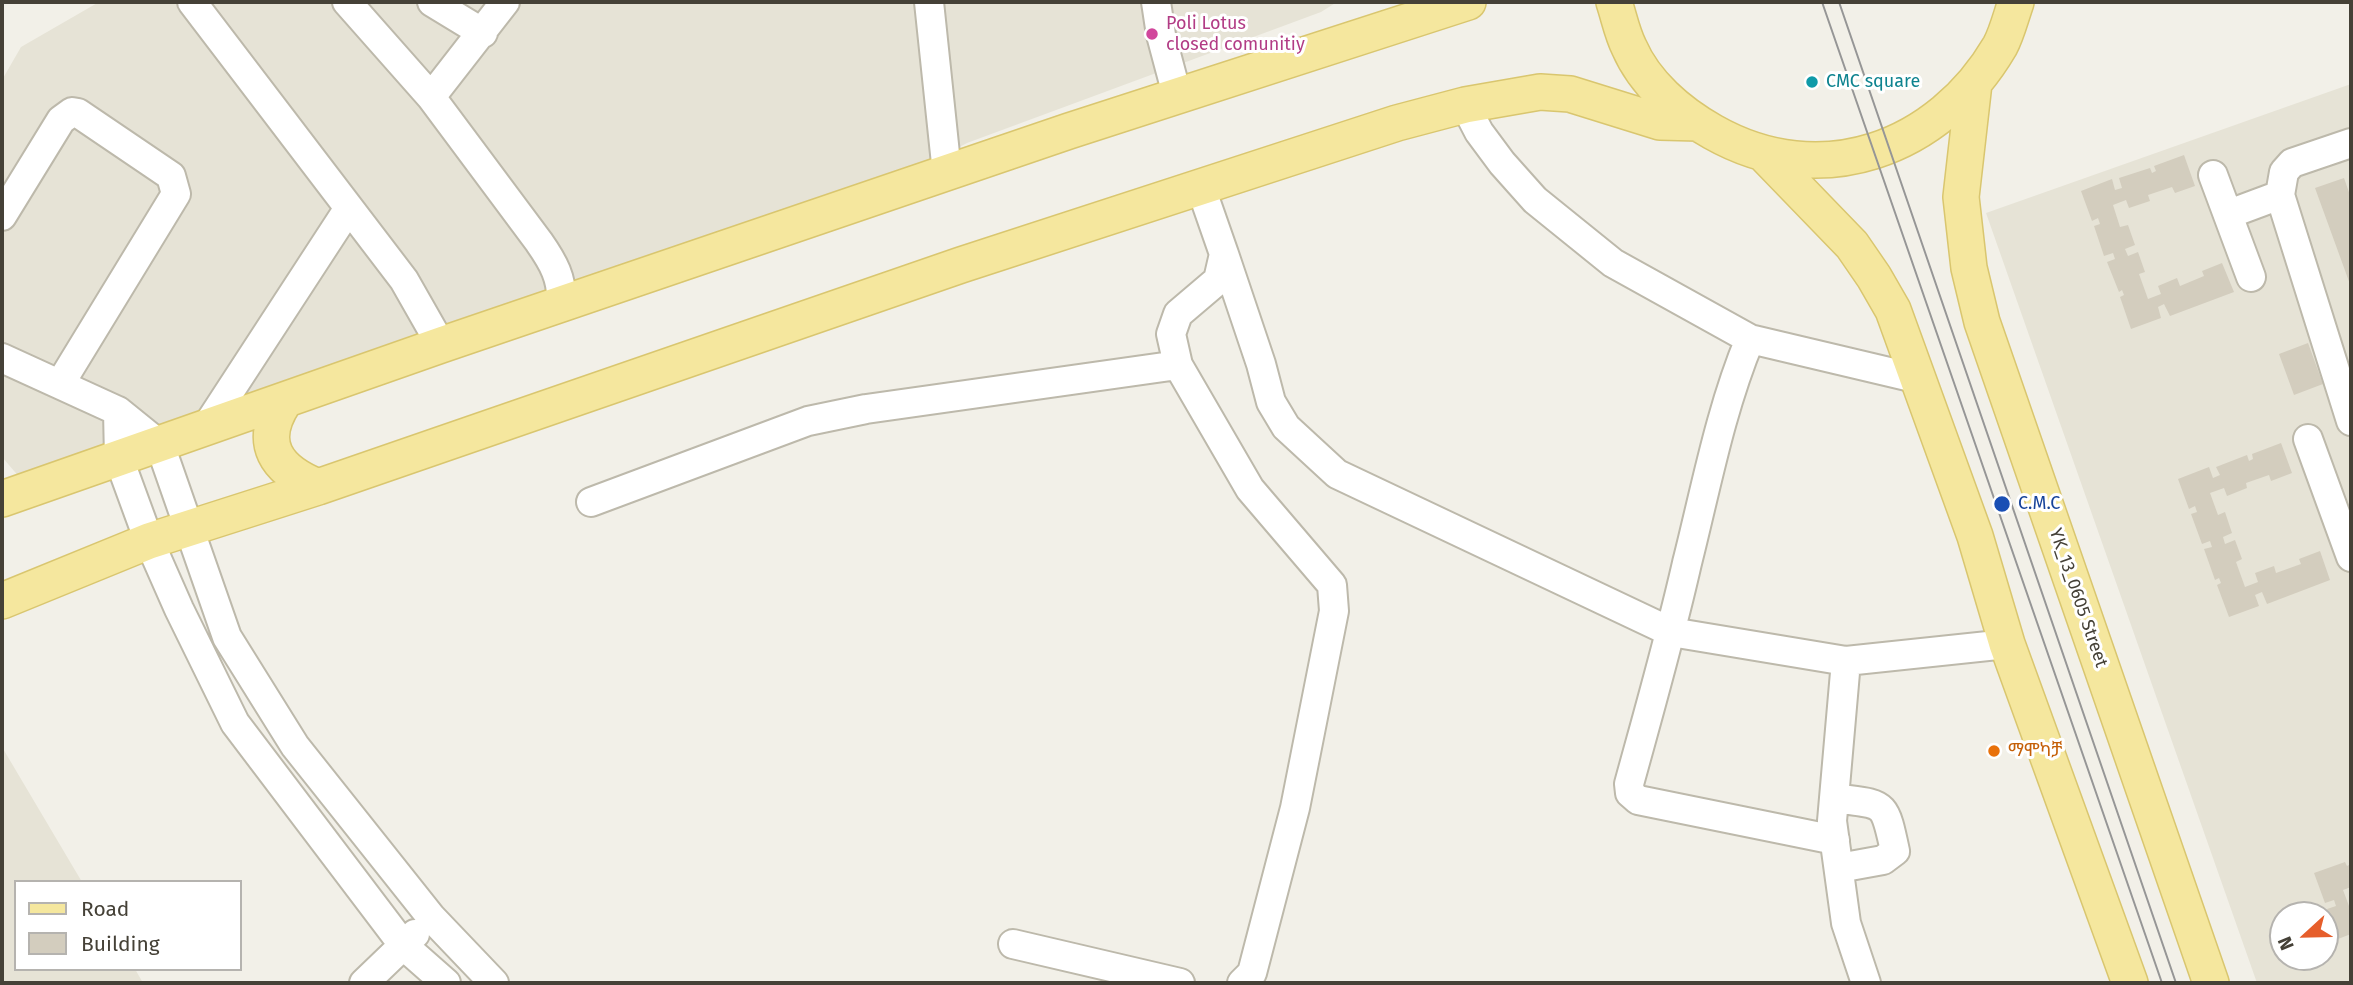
<!DOCTYPE html>
<html>
<head>
<meta charset="utf-8">
<style>
	body { margin:0 }
	#map { position:relative; width:2353px; height:985px; overflow:hidden; background:#f2f0e8; font-family:"Fira Sans",sans-serif }
	canvas { display:block }
	.frame { position:absolute; inset:0; border:4px solid #454137; pointer-events:none }
	.legend { position:absolute; left:14px; top:880px; width:228px; height:91px; box-sizing:border-box; background:#fff; border:2px solid #b5b3af; margin:0; padding:9px 12px; list-style:none; font-size:21px; color:#454137 }
	.legend li { display:flex; align-items:center; gap:14px; height:35px }
	.legend b { width:35px; border:2px solid #b5b3af }
	.north { position:absolute; left:2269px; top:901px; width:70px; height:70px; box-sizing:border-box; background:#fff; border:2px solid #b5b3af; border-radius:50%; rotate:248deg; font-size:19px; font-weight:700; line-height:28px; text-align:center; color:#454137 }
	.north::after { content:''; display:block; margin:auto; width:24px; height:32px; background:#e65e2b; clip-path:polygon(50% 0,100% 100%,50% 72%,0 100%) }
</style>
</head>
<body>
<div id="map">
<canvas width="2353" height="985"></canvas>
<div class="frame"></div>
<ul class="legend">
<li><b style="height:9px;background:#f5e79e"></b>Road</li>
<li><b style="height:19px;background:#d3cdbe"></b>Building</li>
</ul>
<div class="north">N</div>
</div>
<script>
const c = document.querySelector('canvas').getContext('2d');
c.lineJoin = 'round';
function paint(path, color) { c.fillStyle = color; c.fill(path, 'evenodd'); }
function trace(path, color, width, dash) { c.strokeStyle = color; c.lineWidth = width; c.lineCap = dash ? 'butt' : 'round'; c.setLineDash(dash || []); c.stroke(path); }
function write(font, color, halo, rows, align = 'center') {
  c.font = font + ' "Fira Sans","Noto Sans Ethiopic",sans-serif'; c.lineWidth = 6; c.setLineDash([]); c.textBaseline = 'middle'; c.strokeStyle = halo; c.fillStyle = color; for (const [text, x, y, turn = 0] of rows) {
    c.save(); c.translate(x, y); c.rotate((+turn || 0) * Math.PI / 180); c.textAlign = isNaN(turn) ? turn : align; if (halo) c.strokeText(text, 0, 0); c.fillText(text, 0, 0); c.restore();
  }
}
paint(new Path2D(`
	M99 2H1337L1321 12 967 143 931 162 27 486 2 457V80L21 47Z
	M2351 84V983H2257L1986 213ZM2283 915H2325V957H2283Z
	M2 747 82 882H16V969H135L143 983H2Z`), '#e6e3d6');
paint(new Path2D(`
	M2184 155 2195 186 2175 193 2172 187 2148 195 2150 201 2129 208 2126 200 2113 205 2120 227 2128 225 2135 245 2125 249 2128 256 2138 252 2145 272 2139 274 2148 299 2161 294 2158 286 2177 278 2180 286 2204 276 2202 271 2222 263 2234 292 2170 316 2164 304 2158 307 2161 318 2131 329 2120 297 2124 295 2122 290 2119 292 2107 262 2115 259 2113 253 2104 256 2094 226 2100 224 2098 218 2092 221 2081 191 2112 179 2115 190 2122 188 2119 178 2150 168 2152 173 2156 171 2154 166Z
	M2344 178 2351 198V287L2315 188Z
	M2308 343 2323 384 2294 395 2279 354Z
	M2281 443 2292 473 2271 481 2269 475 2246 483 2247 488 2227 496 2224 488 2210 493 2218 515 2225 512 2232 533 2223 537 2225 544 2235 540 2242 559 2236 562 2245 587 2258 582 2255 573 2274 566 2276 573 2301 564 2299 559 2320 551 2330 580 2267 604 2262 592 2255 595 2259 606 2229 617 2217 585 2221 583 2219 578 2215 580 2204 549 2212 547 2210 541 2202 544 2191 514 2197 512 2195 506 2189 509 2178 479 2209 467 2213 478 2220 475 2216 467 2247 455 2249 461 2253 459 2252 454Z
	M2345 862 2347 866 2351 864V887L2343 890 2349 906 2351 905V934L2338 939 2327 909 2336 906 2334 900 2325 903 2314 873Z`), '#d3cdbe');
const minor = new Path2D(`
	M192 2 404 280 441 345
	M347 2 431 97 539 242C553 262 563 279 561 304
	M432 2 483 33
	M929 2 947 173
	M1156 2 1161 35 1177 95
	M431 97 505 2
	M1465 105 1479 132 1502 163 1535 200 1613 263 1750 339 1919 379
	M2351 143 2292 163 2284 172 2280 195 2351 421
	M2213 175 2251 277
	M1201 188 1224 254 1218 280 1178 314 1171 334 1178 365 1250 489 1332 585 1334 611 1295 808 1252 973 1242 983
	M2229 214 2280 195
	M2 216 61 120 72 112 78 113 171 176 176 194 60 384
	M1224 254 1261 364 1271 402 1286 427 1337 474 1671 632 1846 661 2007 644
	M1750 339C1720 411 1706 488 1687 563 1670 638 1649 711 1629 784L1630 793 1638 800 1835 840
	M2 358 118 411 160 445 227 637 295 746 431 917 494 983
	M118 411 119 459 149 541 179 609 235 723 404 946 446 983
	M207 426 349 208
	M2308 439 2351 557
	M591 502 808 421 866 409 1178 365
	M1846 661 1832 821 1846 923 1866 983
	M1834 798C1885 805 1884 799 1895 851L1883 860 1839 868
	M1013 944 1180 983
	M364 983 415 934`);
const major = new Path2D(`
	M1614 2C1619 17 1622 33 1629 47 1645 84 1679 113 1713 132 1821 193 1939 150 2000 46 2007 33 2011 16 2016 2
	M1974 83 1961 197 1969 268 1982 322 2211 983
	M1763 153 1852 245 1874 277 1893 310 1975 536 2007 644 2130 983
	M284 402C257 443 276 470 318 487
	M2 499 441 345 1069 131 1468 2
	M2 601 149 541 318 487 961 265 1397 123 1465 105 1540 92 1570 94 1660 122 1698 123`);
trace(minor, '#bdb9ab', 32);
trace(major, '#d9c66f', 38);
trace(minor, '#fff', 28);
trace(major, '#f5e79e', 35);
trace(new Path2D(`
	M1822 2 2162 983
	M1839 2 2176 983`), '#969696', 2);
for (const [x, y, r, color] of [
	[1152,34,7,"#d1479c"],
	[1812,82,7,"#0f9aa8"],
	[2002,504,9,"#1a4fb4"],
	[1994,751,7,"#e8710a"]
]) { const dot = new Path2D(); dot.arc(x, y, r, 0, 2 * Math.PI); c.fillStyle = color; c.fill(dot); trace(dot, '#fff', 2.5); }
write('18px', '#b23c85', '#fff', [
	["Poli Lotus",1166,24],
	["closed comunitiy",1166,45]
], 'left');
write('18px', '#0d838f', '#fff', [
	["CMC square",1826,82]
], 'left');
write('18px', '#164399', '#fff', [
	["C.M.C",2018,504]
], 'left');
write('18px', '#454137', '#fff', [
	["YK_13_0605 Street",2078,598,71]
]);
write('18px', '#c56008', '#fff', [
	["ማሞካቻ",2008,751]
], 'left');
</script>
</body>
</html>
